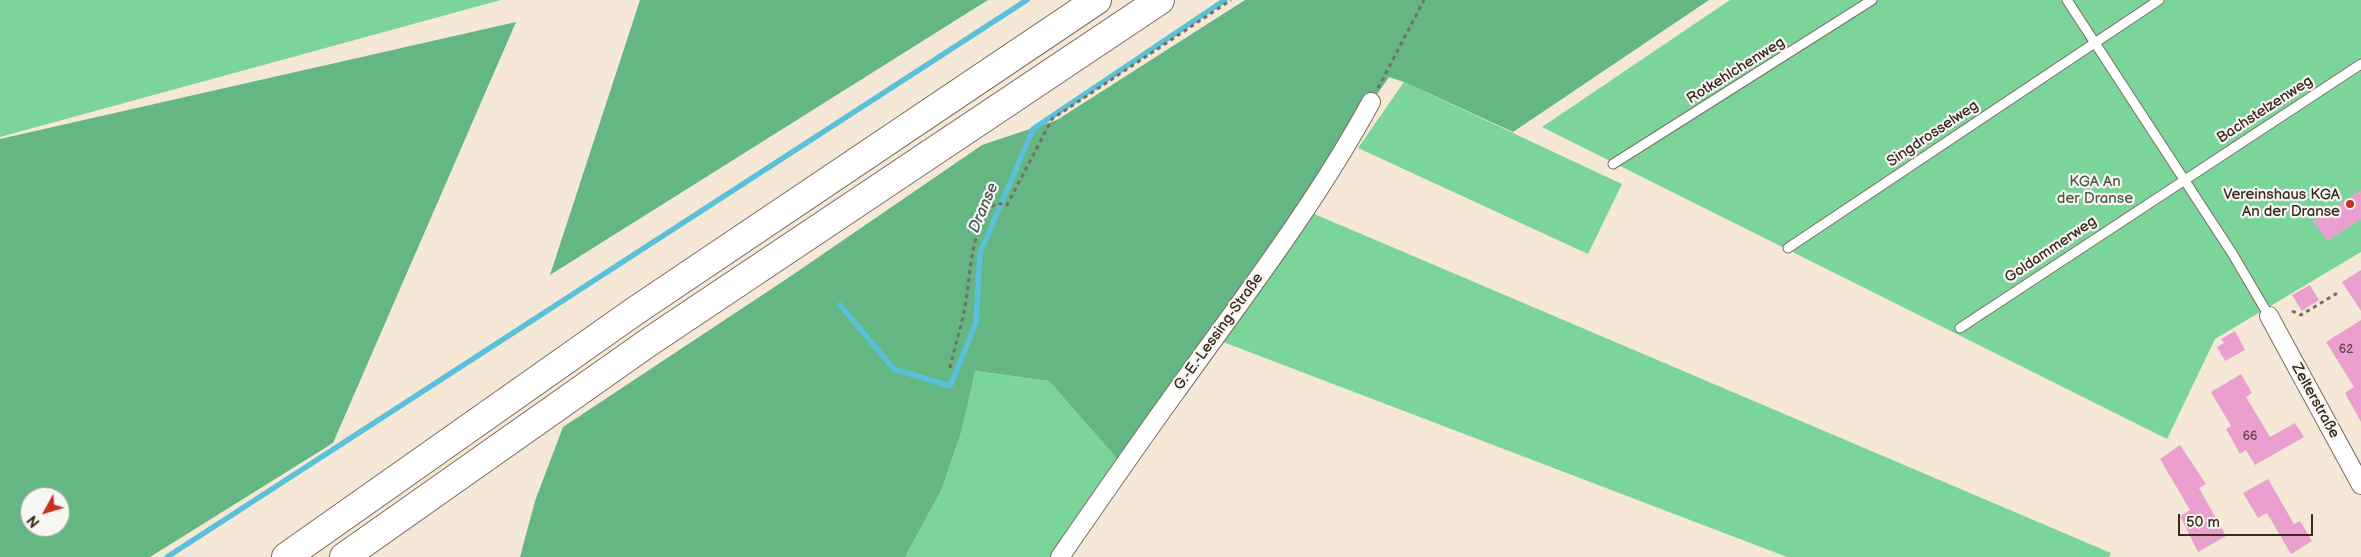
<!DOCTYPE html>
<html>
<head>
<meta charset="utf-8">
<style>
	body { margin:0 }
	#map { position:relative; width:2361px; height:557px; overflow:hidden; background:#f5e8d7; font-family:"Balsamiq Sans",sans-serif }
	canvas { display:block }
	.north { position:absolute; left:20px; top:487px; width:50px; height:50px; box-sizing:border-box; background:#f6f6f2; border:1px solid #aba49d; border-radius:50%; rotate:231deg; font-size:14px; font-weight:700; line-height:20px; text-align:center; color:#3b2a1e }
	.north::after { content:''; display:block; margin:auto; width:18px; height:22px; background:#c8321e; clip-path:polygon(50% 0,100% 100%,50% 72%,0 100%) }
	.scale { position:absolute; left:2178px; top:514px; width:135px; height:22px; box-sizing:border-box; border:2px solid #3b2a1e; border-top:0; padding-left:6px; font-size:15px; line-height:18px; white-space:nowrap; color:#3b2a1e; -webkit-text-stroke:4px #f6f6f2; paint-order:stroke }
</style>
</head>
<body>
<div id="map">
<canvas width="2361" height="557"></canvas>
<div class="north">N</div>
<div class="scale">50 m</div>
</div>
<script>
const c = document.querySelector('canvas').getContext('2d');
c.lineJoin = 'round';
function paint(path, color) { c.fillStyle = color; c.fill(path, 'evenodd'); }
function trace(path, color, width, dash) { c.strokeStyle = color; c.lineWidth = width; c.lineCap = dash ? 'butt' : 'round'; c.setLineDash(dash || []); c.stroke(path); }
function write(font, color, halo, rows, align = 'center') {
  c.font = font + ' "Balsamiq Sans",sans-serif'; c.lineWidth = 4.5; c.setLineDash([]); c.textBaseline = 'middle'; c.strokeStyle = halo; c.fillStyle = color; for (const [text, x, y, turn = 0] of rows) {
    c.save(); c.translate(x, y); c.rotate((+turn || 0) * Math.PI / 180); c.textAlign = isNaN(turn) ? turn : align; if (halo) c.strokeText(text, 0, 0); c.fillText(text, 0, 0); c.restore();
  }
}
paint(new Path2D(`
	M0 0H501L0 137Z
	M1730 0H2361V252L2215 339 2167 439 1542 127Z
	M1404 82 1622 184 1588 254 1358 148Z
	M1312 213 2111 553 2109 557H1787L1223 342Z
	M974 371 1049 381 1120 462 1053 557H905L941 491 961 433Z`), '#7bd59b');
paint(new Path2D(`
	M640 0H988L550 275Z
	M1245 0H1709L1513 132 1404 82 1389 77 1120 462 1049 381 975 371 961 433 941 491 905 557H520L535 501 563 427 788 278 982 145 1057 120Z
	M516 22 333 443 150 557H0V139ZM30 497H60V527H30Z`), '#64b683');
trace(new Path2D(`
	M840 305 894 369 950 386 976 323 980 253 1033 129 1225 0
	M167 557 1027 0`), '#5bc0d9', 5.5);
paint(new Path2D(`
	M2361 190V219L2327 241 2313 221Z
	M2361 270V311L2342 282Z
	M2310 285 2319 300 2302 311 2292 295Z
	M2361 320V422L2345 393 2354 387 2326 342Z
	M2235 331 2245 350 2225 361 2217 347 2224 343 2221 339Z
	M2241 374 2252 393 2246 397 2270 437 2295 423 2304 437 2255 465 2246 450 2240 454 2226 429 2231 426 2211 392Z
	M2180 445 2206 484 2199 488 2226 536 2198 552 2180 516 2190 510 2160 459Z
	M2268 479 2294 524 2300 521 2312 541 2291 554 2267 513 2258 518 2243 493Z`), '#ea9fcf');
const service = new Path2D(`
	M2067 0 2232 253 2269 316
	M1613 164 1872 0
	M1788 248 2159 0
	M1960 328 2361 64`);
const minor = new Path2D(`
	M2269 316 2361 485
	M1060 557C1098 502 1136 447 1175 393 1243 298 1315 205 1371 102`);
const motorway = new Path2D(`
	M286 557 635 311 1097 0
	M344 557 649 342 1160 0`);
trace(service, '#7c6c5f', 11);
trace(minor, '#7c6c5f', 20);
trace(motorway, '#7c6c5f', 30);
trace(new Path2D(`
	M1378 88 1424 0
	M2292 311 2301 315 2339 292
	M950 368C954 349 960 331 964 312 971 280 969 225 996 203L1007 205 1052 119 1231 0`), '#7c6c5f', 3, [4, 4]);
trace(service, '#fff', 9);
trace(minor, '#fff', 18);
trace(motorway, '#fff', 28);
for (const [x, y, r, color] of [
	[2350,204,5,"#c8321e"]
]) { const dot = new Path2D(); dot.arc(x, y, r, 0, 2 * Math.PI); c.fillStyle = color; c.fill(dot); trace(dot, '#f6f6f2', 2); }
write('12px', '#67474a', null, [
	["62",2346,350],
	["66",2250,437]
]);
write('15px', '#3b2a1e', '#f6f6f2', [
	["Rotkehlchenweg",1736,71,-32],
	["Bachstelzenweg",2265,110,-33],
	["Singdrosselweg",1933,134,-34],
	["Goldammerweg",2051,250,-34],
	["G.-E.-Lessing-Straße",1219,332,-54],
	["Zelterstraße",2315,401,61]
]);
write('15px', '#4e5d44', '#f6f6f2', [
	["KGA An",2095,182],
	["der Dranse",2095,199]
]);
write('15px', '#3b2a1e', '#f6f6f2', [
	["Vereinshaus KGA",2340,195],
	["An der Dranse",2340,212]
], 'right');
write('italic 16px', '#455756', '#f6f6f2', [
	["Dranse",984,208,-67]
]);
</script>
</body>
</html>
